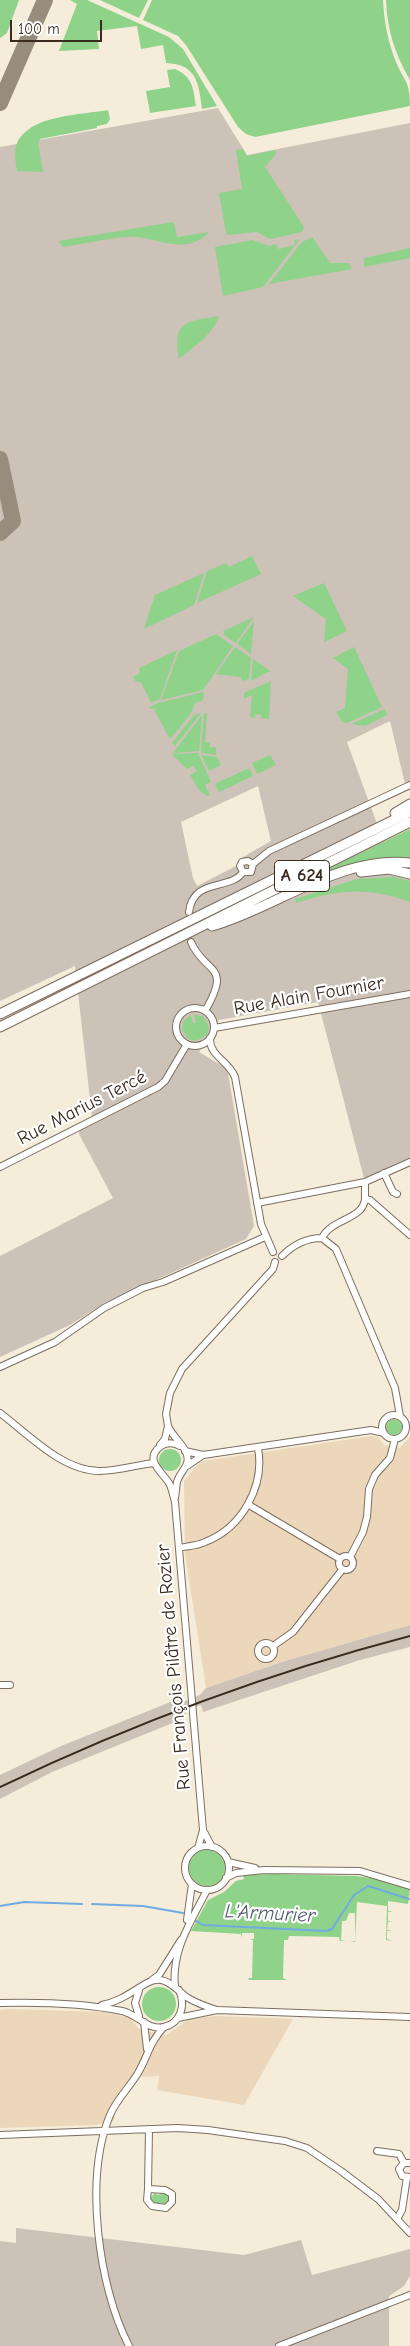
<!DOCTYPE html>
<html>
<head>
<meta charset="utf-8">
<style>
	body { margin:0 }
	#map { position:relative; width:410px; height:2346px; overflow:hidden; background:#f5edda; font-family:"Comic Neue",sans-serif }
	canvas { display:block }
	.scale { position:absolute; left:10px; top:20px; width:92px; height:22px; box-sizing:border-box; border:2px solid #3b2a1e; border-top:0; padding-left:6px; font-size:15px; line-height:18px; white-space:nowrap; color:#3b2a1e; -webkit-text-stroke:4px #fff; paint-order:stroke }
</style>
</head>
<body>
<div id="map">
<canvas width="410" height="2346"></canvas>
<div class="scale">100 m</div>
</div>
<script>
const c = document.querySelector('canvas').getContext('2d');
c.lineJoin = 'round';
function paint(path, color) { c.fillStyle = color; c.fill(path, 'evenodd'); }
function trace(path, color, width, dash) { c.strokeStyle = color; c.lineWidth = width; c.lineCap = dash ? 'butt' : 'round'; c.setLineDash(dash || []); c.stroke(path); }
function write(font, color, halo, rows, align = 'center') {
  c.font = font + ' "Comic Neue",sans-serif'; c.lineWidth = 4.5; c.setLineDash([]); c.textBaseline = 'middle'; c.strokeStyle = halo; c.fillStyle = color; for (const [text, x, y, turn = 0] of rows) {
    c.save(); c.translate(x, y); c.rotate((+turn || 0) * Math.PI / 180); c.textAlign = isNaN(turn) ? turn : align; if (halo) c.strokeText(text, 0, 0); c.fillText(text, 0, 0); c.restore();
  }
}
paint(new Path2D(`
	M372 1436 378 1437 385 1446 388 1445 400 1448 410 1437V1625L285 1661 206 1688 185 1554 184 1481 196 1466 203 1461Z
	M11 2009 103 2012 130 2018 139 2029 166 2035 188 2020 195 2018 217 2016 293 2019 244 2105 157 2090 159 2076 140 2077 116 2110 114 2121 96 2125 0 2128V2010Z`), '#edd7ba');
paint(new Path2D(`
	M218 108 247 155 410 123V785L406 788 390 721 347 742 395 873 410 874V1162L365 1182 318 1002 219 1020 199 1052 224 1067 228 1073 254 1226 246 1239 103 1304 70 1325 0 1357V1256L113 1198 79 1134 80 1124 92 1117 75 966 0 1001V147ZM258 786 271 841 243 857 236 866 197 886 193 878 181 822Z
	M410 1625V1647L360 1660 203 1712 201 1705 187 1710 185 1718 52 1772 0 1799V1775L61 1746 178 1699 185 1701 200 1695 206 1688 285 1661Z
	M16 2228 244 2255 301 2240 312 2275 410 2249V2276L404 2286 389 2296V2346H0V2241L16 2243Z`), '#ccc2b8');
paint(new Path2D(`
	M0 0H19L7 33 0 38Z
	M70 0H87L169 37 183 49 217 106 202 109C199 84 197 64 166 63L163 45 141 49 137 26 97 31 99 49 59 51 77 4Z
	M100 0H148L139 18Z
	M152 0H383C384 22 388 42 396 62 405 83 410 81 410 106L255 137 246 134 238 127 186 45 178 36 143 20Z
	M386 0H410V80C395 55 387 29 386 0Z
	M175 69C193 77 193 88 196 106L150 113 146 91 170 87 167 70Z
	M108 110 110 119 107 124 97 126V128L40 139 38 143 43 172 17 171C16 163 14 154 16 147 24 115 81 115 108 110Z
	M243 149 247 156 275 150 276 154 265 167 304 227 302 232 270 239 257 232 228 235 226 233 219 193 242 189 236 150Z
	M174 222 177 237 209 232C186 258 153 235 128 237 107 238 85 244 63 247L58 241Z
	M312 237 330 263H349L352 269 269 284 302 242Z
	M300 239 263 287 223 296 215 247 252 240 269 246 276 244 278 249 295 245 294 240Z
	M410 248V258L364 267V258Z
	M219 316C213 335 193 347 179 359 172 320 186 322 219 316Z
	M252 556 261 574 197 603 207 571 226 563 229 567Z
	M204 573 194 605 144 629 155 595Z
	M324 583 347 631 324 642 326 619 293 596Z
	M254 617 236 643 225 636 223 631Z
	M254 621 251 654 237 644Z
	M216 634 233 646 203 690 161 700 179 651Z
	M235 647 251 658 249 679 242 681 241 677 216 674Z
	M354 647 382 707 347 723 342 722 336 712 345 708 348 669 333 658Z
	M177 650 160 699 151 703 141 682H136L133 677 140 673 139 668Z
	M253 659 270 671 251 681Z
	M271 681 269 719 261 718V715L255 714V718L250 717 252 695 244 699V693Z
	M204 692 203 700 195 703 191 713 172 737 169 738 154 709 148 708 158 703Z
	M385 709 387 715 365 726 351 724Z
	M201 713 175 746 172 743 194 715Z
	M204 713H207L205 742 210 743V747H216V755L202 753 201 750Z
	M202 715 199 751 173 753Z
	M198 753 211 782 205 785 210 795 207 796 199 790 190 775 197 771 193 766 187 769 172 754Z
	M201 755 217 757 221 765 209 771Z
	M270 755 276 765 257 774 252 763Z
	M249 768 253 776 219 792 215 784Z
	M410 829V860L400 859 291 890V887Z
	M395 877 410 881V902C366 886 339 890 296 903L295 899 357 879Z
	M194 1014 204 1017 209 1028 207 1035 196 1041 188 1039 182 1029C182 1022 185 1018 191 1015L193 1023H196Z
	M386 1427a8 8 0 1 1 16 0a8 8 0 1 1-16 0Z
	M159 1460a11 11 0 1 1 22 0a11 11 0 1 1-22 0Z
	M189 1868a18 18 0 1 1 36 0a18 18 0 1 1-36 0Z
	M274 1874 357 1876 384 1880 410 1889 408 1904 388 1901V1911L393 1912H388V1921H392L388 1922 387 1930H392L387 1931V1939L392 1941 386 1940 387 1906 357 1902 355 1942 350 1941H355V1913H349L346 1921H342L341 1940 345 1941H340L339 1937 289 1936 288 1940H284L283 1978 287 1980H249L248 1978H252L253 1940 249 1939H254V1933H242V1938L241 1934 191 1931 208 1900 224 1892 236 1881 244 1879 243 1875Z
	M142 2004a17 17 0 1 1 34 0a17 17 0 1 1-34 0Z
	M156 2192 157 2195 164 2193 169 2195 171 2199 164 2206 163 2203H157L156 2205 151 2202 150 2198Z`), '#8fd28a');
trace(new Path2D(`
	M92 1904 143 1906 183 1913
	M0 1906 24 1902 82 1904
	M196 1921 203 1925 327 1931 332 1929 354 1895 368 1886 409 1899`), '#71aae0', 2);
trace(new Path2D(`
	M0 103 45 0
	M0 459 13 521 0 533`), '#988c7c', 16);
const minor = new Path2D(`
	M253 864 269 851 410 785
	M243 872 240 866 242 862 248 861 253 864
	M243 872H251L253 864
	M189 912C193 877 231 891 243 872
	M191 942C205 975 233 963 205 1011
	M176 1027a19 19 0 1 1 38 0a19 19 0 1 1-38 0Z
	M214 1028 410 994
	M210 1038C209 1056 229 1061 235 1077L261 1224 273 1252
	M0 1167 158 1087 165 1081 187 1044
	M384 1173 393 1192 397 1194
	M365 1199 370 1200 410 1235
	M257 1203 365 1182 410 1162
	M322 1238C332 1218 363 1220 365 1199 365 1193 365 1188 365 1182
	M282 1256C293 1245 307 1238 322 1238L336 1249 395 1388 400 1416
	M0 1367 55 1342 104 1308 143 1288 163 1282 265 1237
	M0 1413C28 1434 62 1471 100 1471 118 1471 136 1465 154 1463
	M382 1427a12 12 0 1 1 24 0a12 12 0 1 1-24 0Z
	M168 1426C173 1437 182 1443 186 1452 192 1465 180 1471 177 1482 176 1487 176 1493 175 1498
	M160 1445 165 1439 168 1426 166 1414 170 1393 182 1369 273 1269 275 1262
	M180 1446C174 1443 167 1442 161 1446 143 1459 162 1472 169 1483 172 1488 173 1496 175 1502L203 1830 198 1848
	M185 1451 203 1455 371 1430 384 1433
	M187 1466 203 1455
	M249 1505 340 1559
	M179 1548C187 1546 197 1546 205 1542 242 1528 265 1486 258 1448
	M339 1563a7 7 0 1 1 14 0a7 7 0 1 1-14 0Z
	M350 1557 363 1532 367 1517 369 1489 375 1475 390 1458 395 1439
	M258 1651a8 8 0 1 1 16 0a8 8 0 1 1-16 0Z
	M273 1646 293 1632 342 1570
	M0 1685H10
	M203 1830 212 1847
	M185 1868a22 22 0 1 1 44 0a22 22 0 1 1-44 0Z
	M228 1862 255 1868
	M226 1878 236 1873 264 1870 360 1871 410 1886
	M187 1920 192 1884
	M152 1980 159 1975 181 1940
	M175 1987C171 1950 192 1920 207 1890
	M0 2003C40 2002 83 2003 122 2011 137 2014 148 2031 164 2027 181 2023 186 2005 179 1990
	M102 2005C121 2001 131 1992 147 1983 165 1973 175 1989 188 1998 197 2003 207 2007 217 2010
	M139 2016 135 2003 139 1990
	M178 2018 217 2010 410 2017
	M144 2022 147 2049
	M0 2135 178 2128 208 2130 285 2141 307 2148 341 2171 378 2199 410 2233
	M377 2151 399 2154 404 2163
	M410 2163H404L399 2169 402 2176 410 2177
	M148 2189 165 2190 172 2194V2202L166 2208 152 2206 147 2200Z
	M148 2189 149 2129
	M397 2219 402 2210 407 2177
	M129 2346C98 2286 84 2178 110 2115 117 2099 129 2088 138 2073 148 2056 149 2043 164 2027
	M279 2346 410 2295`);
const highway = new Path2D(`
	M395 813 410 804
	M361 872 389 869 410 874
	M212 926C276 908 340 855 410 863
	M0 1014 410 812
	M0 1027 410 822`);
trace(minor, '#7c6e60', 8);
trace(highway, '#7c6e60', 11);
trace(minor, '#fff', 6);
trace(highway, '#fff', 9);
trace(new Path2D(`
	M0 1787C132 1724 268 1673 410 1636`), '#3b2a1e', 2);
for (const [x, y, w] of [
	[302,876,55]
]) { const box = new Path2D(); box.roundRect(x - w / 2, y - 15.5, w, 31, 4); c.fillStyle = '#fff'; c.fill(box); trace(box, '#3b2a1e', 1); }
write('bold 18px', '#3b2a1e', null, [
	["A 624",302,876]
]);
write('19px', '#3b2a1e', '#fff', [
	["Rue Alain Fournier",309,996,-10],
	["Rue Marius Tercé",82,1108,-27],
	["Rue François Pilâtre de Rozier",174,1667,-95]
]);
write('italic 20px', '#515d6c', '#fff', [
	["L'Armurier",270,1914,3]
]);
</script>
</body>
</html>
